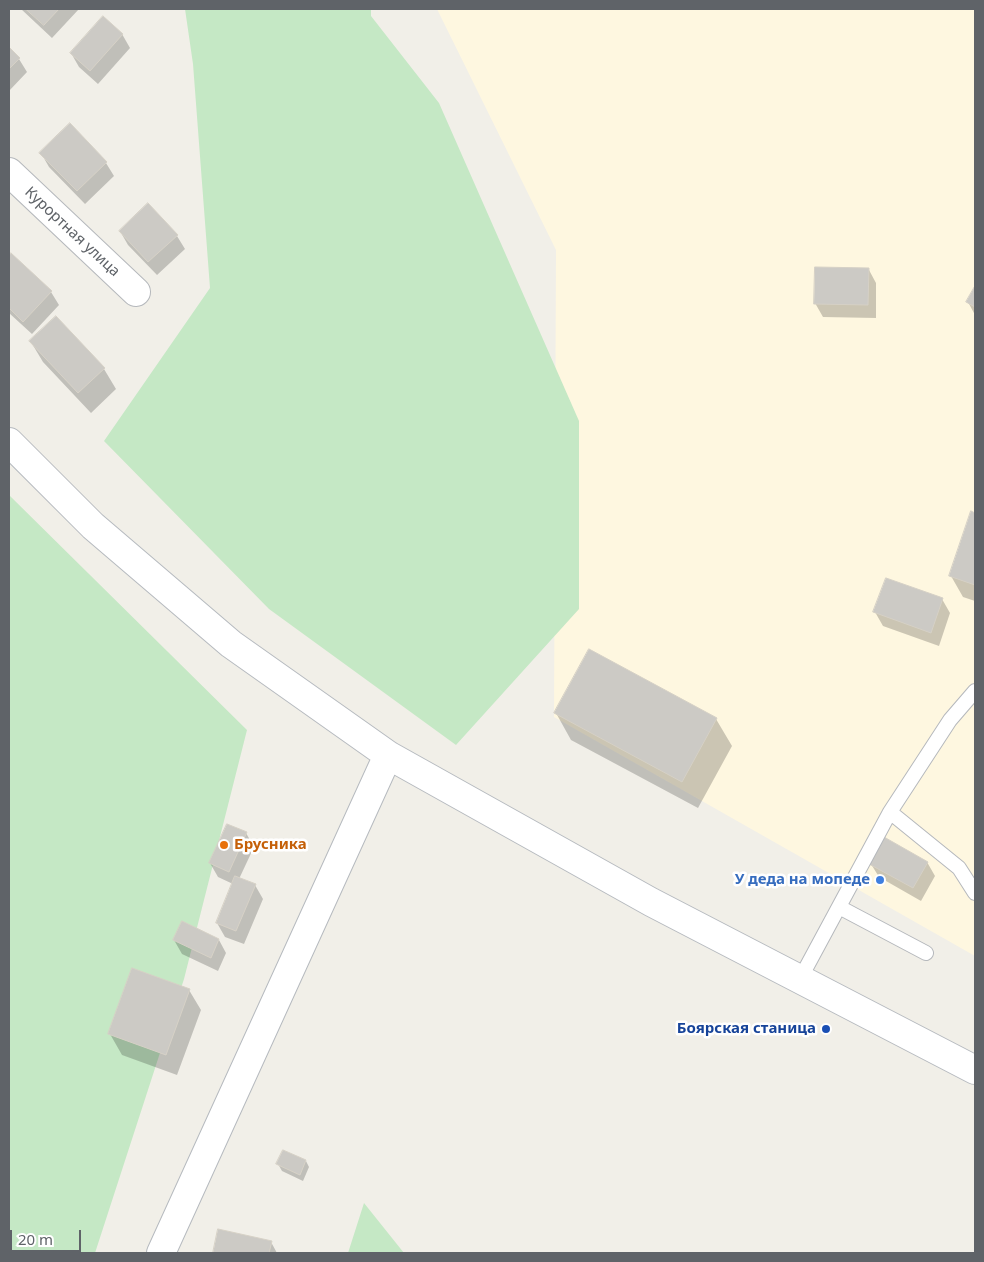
<!DOCTYPE html>
<html>
<head>
<meta charset="utf-8">
<style>
	body { margin:0 }
	#map { position:relative; width:984px; height:1262px; overflow:hidden; background:#f1efe8; font-family:"Noto Sans",sans-serif }
	canvas { display:block }
	.frame { position:absolute; inset:0; border:10px solid #5f6368; pointer-events:none }
	.scale { position:absolute; left:10px; top:1230px; width:71px; height:22px; box-sizing:border-box; border:2px solid #5f6368; border-top:0; padding-left:6px; font-size:15px; line-height:18px; white-space:nowrap; color:#5f6368; -webkit-text-stroke:4px #fff; paint-order:stroke }
</style>
</head>
<body>
<div id="map">
<canvas width="984" height="1262"></canvas>
<div class="frame"></div>
<div class="scale">20 m</div>
</div>
<script>
const c = document.querySelector('canvas').getContext('2d');
c.lineJoin = 'round';
function paint(path, color) { c.fillStyle = color; c.fill(path, 'evenodd'); }
function trace(path, color, width, dash) { c.strokeStyle = color; c.lineWidth = width; c.lineCap = dash ? 'butt' : 'round'; c.setLineDash(dash || []); c.stroke(path); }
function write(font, color, halo, rows, align = 'center') {
  c.font = font + ' "Noto Sans",sans-serif'; c.lineWidth = 5; c.setLineDash([]); c.textBaseline = 'middle'; c.strokeStyle = halo; c.fillStyle = color; for (const [text, x, y, turn = 0] of rows) {
    c.save(); c.translate(x, y); c.rotate((+turn || 0) * Math.PI / 180); c.textAlign = isNaN(turn) ? turn : align; if (halo) c.strokeText(text, 0, 0); c.fillText(text, 0, 0); c.restore();
  }
}
paint(new Path2D(`
	M437 9H975V956L554 717 556 250Z`), '#fef7e0');
paint(new Path2D(`
	M185 9H371V16L439 103 579 421V609L456 745 269 609 104 441 210 288 193 64Z
	M9 495 247 730 184 979 95 1253H9Z
	M364 1203 404 1253H348Z`), '#c5e8c5');
paint(new Path2D(`
	M21 9H79L52 38Z
	M122 34 130 48 98 84 79 67 71 53Z
	M9 49 19 59 27 72 9 91Z
	M41 153 106 163 114 176 85 204 49 167Z
	M120 231 177 236 185 249 157 275 128 245Z
	M11 255 51 292 59 305 32 334 9 313V258Z
	M869 270 876 283V318L823 317 815 303Z
	M975 288V315L968 302Z
	M56 317 104 369 116 389 91 413 43 362 31 342Z
	M971 513 975 514V601L963 597 951 576Z
	M942 599 950 613 939 646 883 626 875 612Z
	M556 713 716 719 732 746 698 808 571 740Z
	M246 833 254 847 239 879 255 885 263 899 244 944 225 937 217 923 233 884 218 877 210 863Z
	M927 862 935 876 921 901 879 877 871 864Z
	M174 940H219L226 953 218 971 182 954Z
	M189 990 201 1010 177 1075 122 1055 110 1034Z
	M306 1161 309 1167 303 1181 282 1171 278 1164Z
	M219 1231 271 1242 277 1253H214Z`), '#0003');
const building = new Path2D(`
	M26 9H59L44 25Z
	M103 16 123 34 90 71 70 53Z
	M9 47 20 58 9 69Z
	M70 123 107 162 77 191 39 153Z
	M148 203 178 235 148 262 119 231Z
	M11 253 52 291 23 322 9 308V256Z
	M815 267 869 268 868 305 814 304Z
	M975 286V307L966 302Z
	M56 316 105 368 78 393 29 341Z
	M971 511 975 513V585L949 576Z
	M886 578 943 598 931 633 873 612Z
	M589 649 717 718 682 782 554 713Z
	M227 824 247 832 229 872 209 863Z
	M884 837 928 862 913 888 869 864Z
	M235 876 256 884 236 931 216 923Z
	M182 921 219 939 211 958 173 940Z
	M132 968 190 989 166 1055 108 1034Z
	M283 1150 306 1160 300 1175 276 1164Z
	M218 1229 272 1241 269 1253H213Z`);
paint(building, '#cccac5');
trace(building, '#d6d1c6', 1);
const lane = new Path2D(`
	M975 691 950 720 890 812 959 868 975 893
	M839 907 926 953
	M800 979 890 812`);
const street = new Path2D(`
	M9 172 136 292`);
const secondary = new Path2D(`
	M9 442 93 526 231 644 388 755 651 902 975 1070
	M161 1253 388 755`);
trace(lane, '#b5b8bc', 16);
trace(street, '#b5b8bc', 30);
trace(secondary, '#b6babf', 30);
trace(lane, '#fff', 14);
trace(street, '#fff', 28);
trace(secondary, '#fff', 28);
for (const [x, y, r, color] of [
	[224,845,5,"#e8710a"],
	[880,880,5,"#3f7fe0"],
	[826,1029,5,"#1a4fb4"]
]) { const dot = new Path2D(); dot.arc(x, y, r, 0, 2 * Math.PI); c.fillStyle = color; c.fill(dot); trace(dot, '#fff', 2); }
write('15px', '#5f6368', '#fff', [
	["Курортная улица",72,232,43]
]);
write('bold 15px', '#c56008', '#fff', [
	["Брусника",234,845]
], 'left');
write('bold 15px', '#366cbe', '#fff', [
	["У деда на мопеде",870,880]
], 'right');
write('bold 15px', '#164399', '#fff', [
	["Боярская станица",816,1029]
], 'right');
</script>
</body>
</html>
